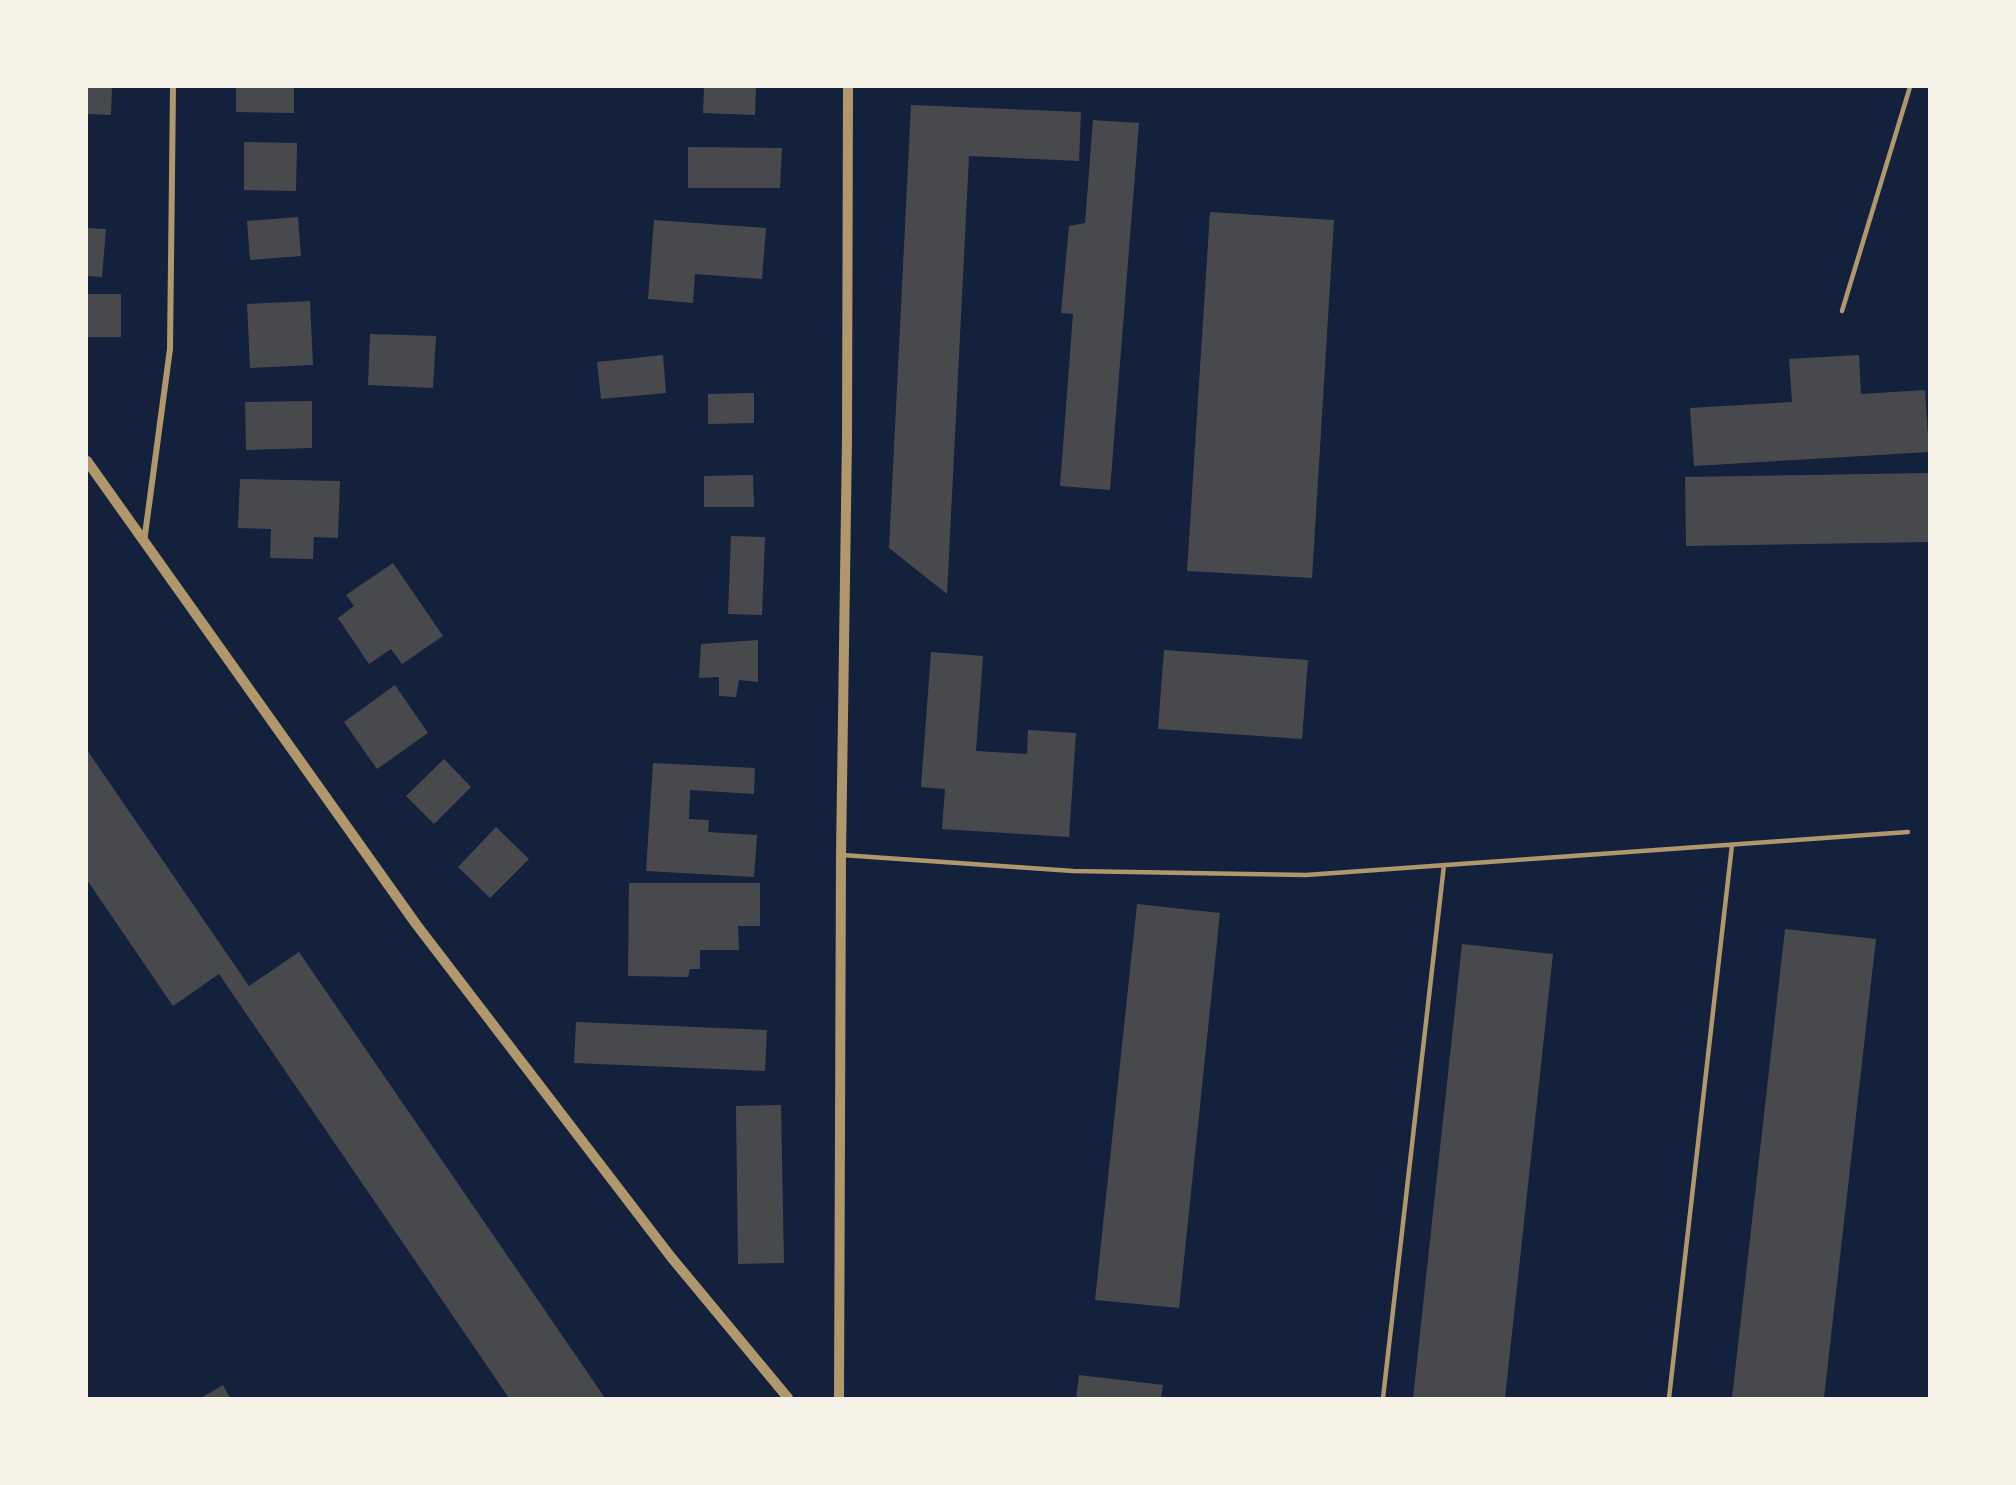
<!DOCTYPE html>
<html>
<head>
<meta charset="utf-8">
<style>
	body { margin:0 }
	#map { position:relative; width:2016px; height:1485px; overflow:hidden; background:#14213d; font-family:"PT Sans",sans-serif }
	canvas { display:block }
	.frame { position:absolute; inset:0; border:88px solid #f6f1e7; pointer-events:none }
</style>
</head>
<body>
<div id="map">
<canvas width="2016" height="1485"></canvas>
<div class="frame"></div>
</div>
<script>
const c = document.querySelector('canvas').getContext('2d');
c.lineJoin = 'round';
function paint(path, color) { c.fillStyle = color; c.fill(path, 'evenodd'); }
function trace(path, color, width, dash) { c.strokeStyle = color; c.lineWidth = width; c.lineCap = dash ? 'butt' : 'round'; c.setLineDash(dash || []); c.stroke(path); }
paint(new Path2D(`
	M87 87H112L111 115 87 114Z
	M236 87H294V113L236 112Z
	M704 87H756L755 115 703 113Z
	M911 105 1081 112 1079 161 969 156 947 594 889 548Z
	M1093 120 1139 123 1110 490 1060 486 1073 314 1061 313 1069 226 1085 223Z
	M244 142 297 143 296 191 244 190Z
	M688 147 782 148 780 188H688Z
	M1210 212 1334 220 1312 578 1187 571Z
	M298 217 301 256 250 260 247 221Z
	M654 220 766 228 762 279 695 274 693 303 648 299Z
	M87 228 106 229 102 277 87 276Z
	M87 294H121V337H87Z
	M310 301 313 365 250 368 247 304Z
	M370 334 436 336 433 388 368 385Z
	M663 355 666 393 601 399 597 362Z
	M1859 355 1861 394 1925 390 1929 452 1694 466 1690 408 1792 402 1789 359Z
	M754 393V423L708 424V394Z
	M312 401V448L246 450 245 402Z
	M1929 473V542L1686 546 1685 477Z
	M753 475 754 507H704V476Z
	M240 479 340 481 338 538 314 537 313 559 270 558 271 529 238 528Z
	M731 536 765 537 762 615 728 614Z
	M393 563 443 636 402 664 391 649 369 664 338 618 354 606 346 595Z
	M758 640V682L739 680 736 697 719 696V677L699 678 701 644Z
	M1164 650 1308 660 1302 739 1158 729Z
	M931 652 983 656 976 751 1027 754 1028 730 1076 733 1069 837 942 829 945 789 921 787Z
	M395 685 428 733 377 769 344 722Z
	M87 750 249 986 299 952 605 1398H509L219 974 173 1006 87 880Z
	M444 759 471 787 434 824 406 796Z
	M653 763 755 768 754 794 690 790 689 819 709 820 708 832 757 835 754 877 646 871Z
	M496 827 529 859 490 898 458 867Z
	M629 883H760V926H738L739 950H700V969H690L688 977 628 976Z
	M1137 904 1220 913 1179 1308 1095 1300Z
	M1785 929 1876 939 1824 1398H1732Z
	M1462 944 1553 954 1505 1398H1413Z
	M576 1022 767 1030 765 1071 574 1063Z
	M781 1105 784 1263 738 1264 736 1106Z
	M1079 1375 1163 1385 1161 1398H1076Z
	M223 1385 230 1398H201Z`), '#48494c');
trace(new Path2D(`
	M1842 311 1910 87
	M842 855 1073 871 1306 875 1908 832
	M1383 1398 1444 865
	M1669 1398 1732 845`), '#b1986c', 4.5);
trace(new Path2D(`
	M144 542 170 349 173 87`), '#b1986c', 6);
trace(new Path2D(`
	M87 461 416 924 671 1257 788 1398
	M839 1398 841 855 847 438 848 87`), '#b1986c', 10);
</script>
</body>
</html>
